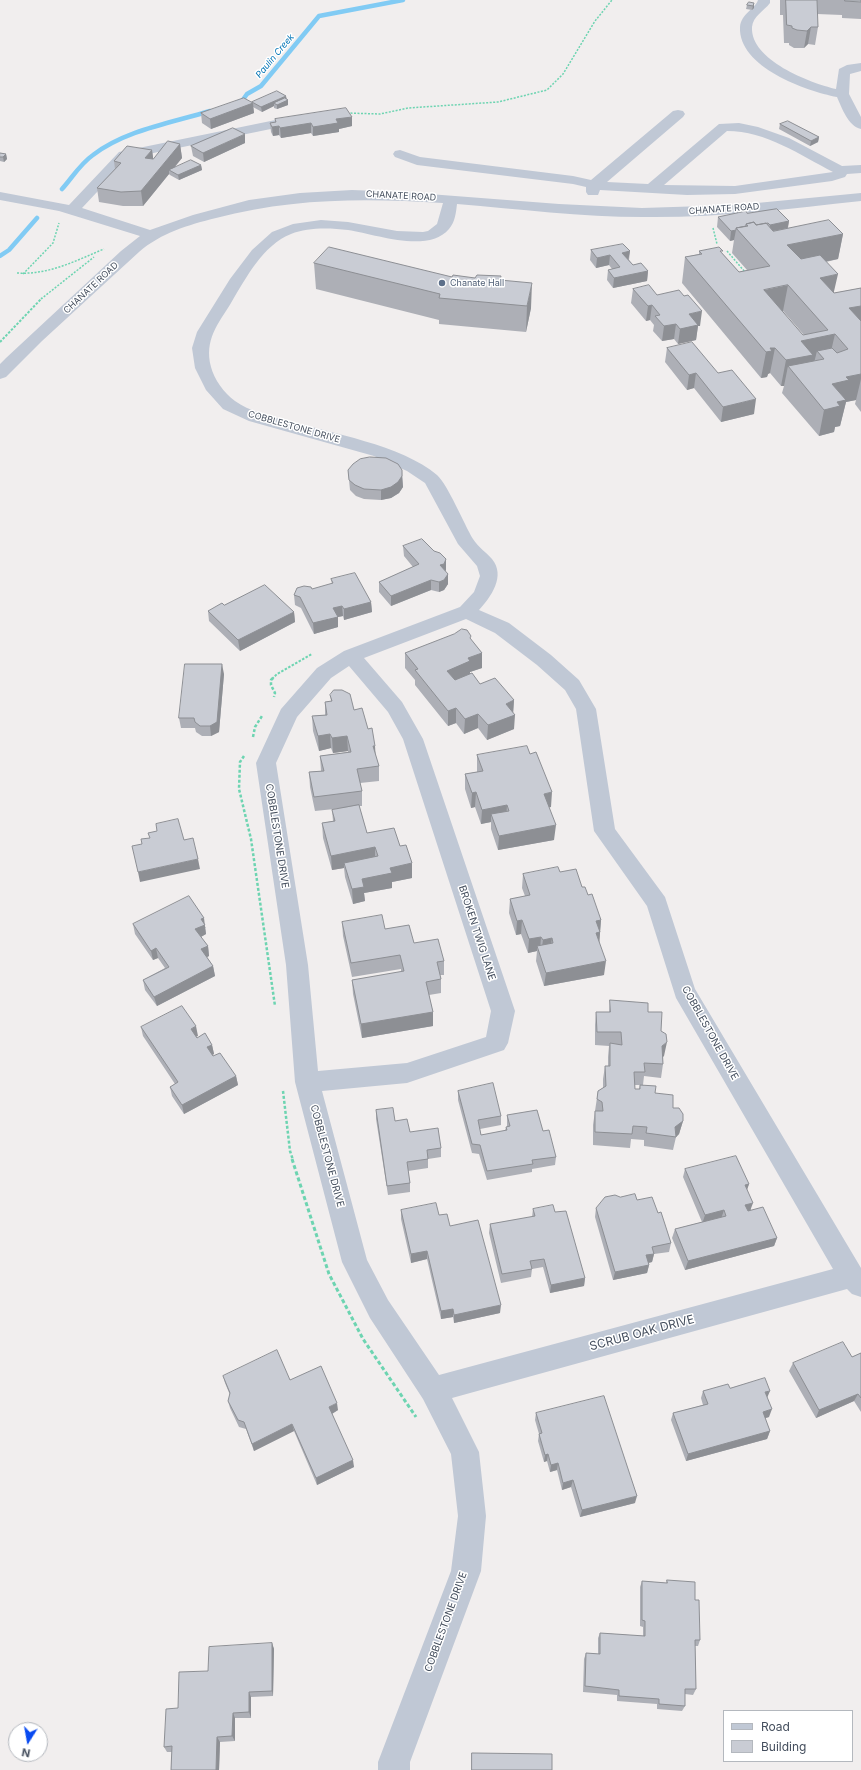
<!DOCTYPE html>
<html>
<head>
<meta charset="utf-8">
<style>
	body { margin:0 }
	#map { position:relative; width:861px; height:1770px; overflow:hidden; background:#f1eeee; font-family:Inter,sans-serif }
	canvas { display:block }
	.legend { position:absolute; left:723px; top:1710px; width:130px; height:52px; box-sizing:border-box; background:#fff; border:1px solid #b4b8be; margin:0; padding:5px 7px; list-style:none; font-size:12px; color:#444e5d }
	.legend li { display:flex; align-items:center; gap:8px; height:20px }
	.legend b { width:20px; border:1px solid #b4b8be }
	.north { position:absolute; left:8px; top:1722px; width:40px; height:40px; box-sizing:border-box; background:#fff; border:1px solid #b4b8be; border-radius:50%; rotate:191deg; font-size:11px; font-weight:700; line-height:16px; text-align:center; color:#444e5d }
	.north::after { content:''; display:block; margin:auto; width:14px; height:18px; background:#084af1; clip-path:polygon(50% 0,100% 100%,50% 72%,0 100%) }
</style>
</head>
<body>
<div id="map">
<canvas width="861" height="1770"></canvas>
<ul class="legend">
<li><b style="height:5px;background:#c0c8d5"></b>Road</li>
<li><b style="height:11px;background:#c9ccd4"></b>Building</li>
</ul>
<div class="north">N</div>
</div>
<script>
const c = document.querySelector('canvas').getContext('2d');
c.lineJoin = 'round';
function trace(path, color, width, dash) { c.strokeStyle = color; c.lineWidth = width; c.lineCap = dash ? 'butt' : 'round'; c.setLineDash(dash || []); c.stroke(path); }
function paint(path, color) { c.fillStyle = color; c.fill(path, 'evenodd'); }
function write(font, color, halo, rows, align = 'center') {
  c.font = font + ' Inter,sans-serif'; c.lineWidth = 3; c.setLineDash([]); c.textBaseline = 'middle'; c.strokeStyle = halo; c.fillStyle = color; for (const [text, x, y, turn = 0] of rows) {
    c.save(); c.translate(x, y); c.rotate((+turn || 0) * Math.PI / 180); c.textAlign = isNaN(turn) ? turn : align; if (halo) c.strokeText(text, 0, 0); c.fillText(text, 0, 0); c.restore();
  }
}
trace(new Path2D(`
	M239 102 242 101 247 94 261 86 319 16 403 0
	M62 189C72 178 80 164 93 155 126 130 171 123 210 111
	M0 256 9 250 37 218`), '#81cbf4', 4.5);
trace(new Path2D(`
	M347 113 380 114 408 108 498 102 547 90 563 74 595 21 612 0
	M713 228 717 244
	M727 251 745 272
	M17 273C49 275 75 261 104 249
	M23 274 53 243 59 223
	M41 299 94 257`), '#6dd4b1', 1.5, [2, 1.5]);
trace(new Path2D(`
	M0 342 42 298
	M272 679 277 674 312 654`), '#6dd4b1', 2, [2.5, 1.5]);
trace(new Path2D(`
	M273 678 271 680V685L275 693 274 697
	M253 737 255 727 262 716
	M244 756 240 762 239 789 251 839 275 1006
	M283 1091 290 1151 293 1160`), '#6dd4b1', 2.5, [3, 2]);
trace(new Path2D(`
	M292 1159 329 1274 363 1339 416 1417`), '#6dd4b1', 3, [4, 2.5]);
paint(new Path2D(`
	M758 0H770V3C764 11 753 16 752 27 750 60 810 83 836 89L839 69 847 65 861 63V71L850 74 849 94 861 117V129C848 126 842 108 837 97 806 91 738 67 740 27 741 14 755 9 758 0Z
	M678 110 683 111 685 114 683 117 607 182 648 184 719 124 739 123 758 127 789 138 842 166 861 165V173L847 174 845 177 832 181 735 194 687 195 600 190 598 195H588L586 192V187L573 184 417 165 395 157 393 154 395 151 400 150 420 157 573 176 591 180 673 111ZM727 131C766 131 800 155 833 172L735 186 664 185Z
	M300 115 305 116 307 119 305 122 129 158 82 208 150 230 193 215 249 200 300 193 352 190 403 192 559 204 642 208 736 205 861 193V201C788 209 716 218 643 217 581 217 519 209 457 204 456 213 455 222 449 229 428 254 375 234 348 230 330 228 308 227 291 234 263 245 246 278 231 303 218 324 204 340 211 367 214 379 224 393 235 401 249 411 269 416 285 420 330 433 402 445 437 475 448 485 464 524 473 539 478 547 486 552 492 559 506 576 491 597 479 610L509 623 551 655 579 680 596 709 615 829 665 897 695 989 861 1268V1297L852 1294 847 1289 452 1398 479 1452 486 1516 481 1571 410 1762V1770H378V1762L451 1571 458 1516 451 1454 423 1399 370 1318 342 1262 295 1082 286 965 256 763 281 709 317 668 344 651 460 607 474 592 480 576 477 566 458 544 425 483 407 471 374 456 249 421 223 409 206 390 195 368 192 348 197 332 230 279 252 250 272 232 293 224 321 220 348 222 397 231 423 232 428 231 437 224 443 203C366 198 291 198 216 218 188 225 161 233 139 252L42 341 6 377 0 379V364L6 358 121 251 140 236 59 211 0 200V192L69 205 119 152ZM466 619 495 633 537 665 565 690 576 709 594 831 647 906 676 998 833 1269 439 1375 388 1300 367 1260 322 1091 407 1083 504 1050 508 1043 515 1011 423 739 402 702 364 658ZM349 666 388 712 403 739 491 1011 486 1037 407 1063 318 1071 308 965 276 763 297 717 331 678Z`), '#c0c8d5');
paint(new Path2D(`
	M780 0H861V19L842 18V15L817 14 818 27 815 45 808 44 804 48H794L789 45V43H784L783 15H780Z
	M754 3V8L752 10 746 9 747 5Z
	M288 100V105L277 109 274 108V106L262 112 253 107 254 113 211 129 202 123 201 113 252 103Z
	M352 117V126L339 129V132L313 136 311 133 281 138 279 135 273 136 271 132 270 123 275 122V119Z
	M780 124 819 137 818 142 810 146 779 129Z
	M245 143 204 162 193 156 191 146Z
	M180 144 182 158 175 167 201 165 202 170 179 180 170 175 169 174 143 206H123L99 202 97 188 115 169 114 161 152 150 153 159Z
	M0 153 6 154 7 159 4 162 0 161Z
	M747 213 789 221 788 228 843 234 838 259 826 262 834 293 861 288V412L855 404 856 400 846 402 840 426 835 427 834 432 819 436 782 393 784 386H781L770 373 768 374 767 377 761 378 682 283 685 257 699 254V251L722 253 739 272 747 270 732 253 734 240 730 241 717 227 718 217ZM782 311H783L804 335H803Z
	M591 250 630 251 629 260 633 265 648 271 647 281 613 288 607 280 608 270 612 269 609 265 596 268 590 260Z
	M314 263 452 277 501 280 531 308 526 332 439 324V320L316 289Z
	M633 289 657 295 700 326H698L696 340 678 344 674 339 662 341 653 331 654 325 650 320 646 321 631 303Z
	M667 348 754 414 721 422 694 388 687 390 665 362Z
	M348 470H402L403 487 399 493 391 498 381 500 364 499 356 496 350 490Z
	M403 546 434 551 446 559V570L445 571 448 584 444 590 439 592 431 590 391 606 379 592V582L413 567 404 556Z
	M331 579 371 602 372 612 344 620 343 616 338 617V627L314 634 301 608 295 605 294 595 332 584Z
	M224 605 294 612 295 622 240 651 209 621 208 611Z
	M471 640 482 653V668L470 672V674L480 684 514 700 513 713 514 729 487 740 478 728 464 734 456 723 448 726 415 685V680L405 668V653Z
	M224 674 219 732 211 736H202L196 732 195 728H181L179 718Z
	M330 695 354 710 376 757 379 766V781L360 783 362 791V806H359L367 833 400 846 412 863V878L392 882V888L364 893 365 901 353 904 345 877 344 868 332 870 323 838 322 823 333 821 332 810 344 808 315 811 310 787 309 772 321 771 320 756 348 752V751L333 753 331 748 319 751 313 731 312 716 325 715V702L331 701Z
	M477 755 551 807H549L554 840 498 850 491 829V822L481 824 475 807 471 808 465 789V774L477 772Z
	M560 872 582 887 588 895 601 920 599 942 604 975 544 986 536 961 537 951 528 953 521 934 516 935 509 913 510 899 525 896 522 888 523 874Z
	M342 922 385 929 414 943 444 961V975H440L441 979V993L429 995 433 1012V1026L362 1038 353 994 352 980 401 972V969L352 977 343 936Z
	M133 924 206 927 205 928 206 934 201 937 208 946 209 956 207 957 213 966 215 976 157 1006 145 990 143 980 165 968 158 958 153 960 135 934Z
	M610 1000 648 1012 661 1031 664 1056 663 1057V1064L661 1078 644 1076 643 1085 655 1093 673 1108 683 1121 679 1134 676 1137 673 1150 644 1146V1140L631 1139 630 1148 593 1145V1125L595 1111 598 1091 603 1088V1079L605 1066H608V1057L609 1046 595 1045V1025L596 1012H609ZM635 1085H640L639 1089H635Z
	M141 1027 198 1036H196L197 1038 212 1045 214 1054 212 1055 213 1056 236 1076 238 1085 184 1114 172 1096 170 1087 175 1084 143 1036Z
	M458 1091 501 1116V1125L480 1129 481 1135 505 1131 506 1127H507V1115L543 1131 556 1157 555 1165 532 1169V1172L487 1180 479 1154 472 1153 458 1100Z
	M376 1110 395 1121 410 1132 441 1148V1157L428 1159V1168L408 1171 410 1183V1192L388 1195 376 1119Z
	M685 1169 749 1184 747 1189 751 1210 777 1238 774 1246 685 1270 672 1238 675 1229 702 1222 683 1177Z
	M637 1200 658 1213 671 1243 669 1252 654 1254 652 1262 648 1263 649 1265 647 1273 613 1280 595 1217 596 1208Z
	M533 1209 555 1212 585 1278 584 1286 550 1293 543 1267 532 1269 531 1277 501 1283 489 1233 490 1224 532 1217Z
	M401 1210 439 1215 450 1226 500 1313 454 1323 453 1317 441 1319 427 1259 411 1263 401 1219Z
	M861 1353V1412L854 1401 816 1418 789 1371 793 1363 852 1357Z
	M223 1376 290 1380 338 1410 332 1414 354 1467 317 1485 294 1431 254 1451 246 1429 239 1427 230 1408 228 1401 230 1395 225 1383Z
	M730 1388 767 1397 769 1417 765 1418 770 1431 767 1439 686 1461 671 1420 673 1413 703 1405 701 1398 703 1391Z
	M536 1413 635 1503 580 1517 571 1487 562 1490 557 1470 550 1472 547 1461 544 1462 538 1441 539 1434 535 1420Z
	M667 1580 695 1600 700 1640 698 1646H695L696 1689 693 1695 685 1694V1706L682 1711 657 1709V1704L617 1701V1695L583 1692 584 1659 586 1653 598 1654V1638L600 1633 643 1636V1627L640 1626V1587L642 1581 666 1583Z
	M272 1643 274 1649 273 1696 251 1697V1718H235V1741L220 1742 219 1770H171L172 1752H167L164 1747 178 1708 208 1671Z`), '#adafb6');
paint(new Path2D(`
	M754 3V8L752 10 753 6Z
	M811 27 808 44 804 48 807 31Z
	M286 96 287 100H288V105L277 109V105L274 103V106L262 112 261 107Z
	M253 103 254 113 211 129 210 119Z
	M352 117V126L339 129V132L313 136V127L336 119Z
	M311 123V133L281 138 280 128Z
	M279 126V135L273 136 272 127Z
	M245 134V143L204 162 203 153Z
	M819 137 818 142 810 146 811 141Z
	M180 144 182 158 171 171 169 170V174L143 206 141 191Z
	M152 150 154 164 145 158Z
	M6 154 7 159 4 162 3 157Z
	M201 165 202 170 179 180 178 175Z
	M789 221 787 231 768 235 770 225Z
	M736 230 734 240 730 241 731 231Z
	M843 234 838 259 783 270 787 245Z
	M630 251 628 261 622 253Z
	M610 255 609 265 596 268 597 258Z
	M648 271 647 281 613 288 614 278Z
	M838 274 832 300 820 278Z
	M532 283 531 308 526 332 527 306Z
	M788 285 783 311 759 316 764 290Z
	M652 305 650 320 646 321 648 306Z
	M861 306V330L849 308Z
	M702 311 700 326H698L696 340 678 344 680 329 689 314Z
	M676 324 674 339 662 341 664 326Z
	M835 334 829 360 824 359 817 351 814 363 788 366 784 386H781L786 360 801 341Z
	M770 348H775L770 373 768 374 767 377 761 378 766 352Z
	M696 373 694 388 687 390 689 375Z
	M861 374V379L856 400 846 402 840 426 835 427 834 432 819 436 824 410 832 384 846 377Z
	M756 399 754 414 721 422 723 407Z
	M402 476 403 487 399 493 391 498 381 500V490Z
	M446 559V570L444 574 440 565Z
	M448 574V584L444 590 439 592V582Z
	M431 580V590L391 606V596Z
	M371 602 372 612 344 620V609Z
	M342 606 343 616 338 617V627L314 634 313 623 333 608Z
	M294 612 295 622 240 651 238 640Z
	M482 653V668L470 672V676L447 686V671L468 658Z
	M222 664 224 674 219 732 211 736 210 726Z
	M514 700 513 715H515L514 729 487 740 488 725 506 704Z
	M456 708V723L448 726V711Z
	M478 714V728L464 734 465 719Z
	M330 734 331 748 319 751 318 736Z
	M347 736 348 751 333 753 332 738Z
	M373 746H375L376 761Z
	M476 792 475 807 471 808 472 793Z
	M552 792 551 807 543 809 544 794Z
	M507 805 506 820 491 814V822L481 824 482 810Z
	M556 825 554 840 498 850 499 836Z
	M375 847V862L344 863V868L332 870 331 856Z
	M198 859 200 869 140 882 138 872Z
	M412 863V878L392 882V888L364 893 365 901 353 904 352 889 362 879 390 868Z
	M204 918 206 934 197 939 195 929 201 919Z
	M522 920 521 934 516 935 517 921Z
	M601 920 599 947H594L596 921Z
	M541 937 540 951 537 946V951L528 953 529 939Z
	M552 938 550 953 541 954 543 940Z
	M208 946 209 956 203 959 201 949Z
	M156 948 158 958 153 960 151 951Z
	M606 961 604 975 544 986 546 973Z
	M213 966 215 976 157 1006 154 997Z
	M433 1012V1026L362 1038 361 1024Z
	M196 1026 198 1036 193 1038 191 1029Z
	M667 1042 664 1056 659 1059 662 1046Z
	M212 1045 214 1054 209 1057 207 1047Z
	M236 1076 238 1085 184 1114 182 1105Z
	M683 1121 679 1134 676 1137 675 1127Z
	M749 1184 746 1193 745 1185Z
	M753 1203 750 1211 742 1213 745 1205Z
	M724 1210 721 1219 702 1224 705 1215Z
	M777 1238 774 1246 685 1270 688 1261Z
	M427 1251V1259L411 1263V1254Z
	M654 1254 652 1262 644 1264 646 1255Z
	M649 1265 647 1273 613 1280 615 1272Z
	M585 1278 584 1286 550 1293 551 1285Z
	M501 1305 500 1313 454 1323V1315Z
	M453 1309V1317L441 1319V1311Z
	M770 1391 767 1398 765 1392Z
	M858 1394 854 1401 816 1418 819 1410Z
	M337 1403 338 1410 330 1415 329 1407Z
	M772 1409 769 1417 759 1420 763 1412Z
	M292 1424 294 1431 254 1451 252 1444Z
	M770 1431 767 1439 686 1461 688 1454Z
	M548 1454 547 1461 544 1462 545 1455Z
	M353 1460 354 1467 317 1485 316 1478Z
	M558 1463 557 1470 550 1472 551 1465Z
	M573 1480 571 1487 562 1490 563 1483Z
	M637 1496 635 1503 580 1517 582 1510Z
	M272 1643 274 1649 273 1696 272 1691Z
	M249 1692 251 1697V1718L249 1712Z
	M233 1713 235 1718V1741L232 1736Z
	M217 1737 220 1742 219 1770H216Z`), '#8d8f94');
const building = new Path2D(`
	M786 0H817L818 27H811L807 31 797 30 792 28V26L787 25Z
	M845 0H861V2L845 1Z
	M749 2 754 3 753 6 747 5Z
	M277 91 286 96 261 107 252 102Z
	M244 98 253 103 210 119 201 113Z
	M285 98 288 100 277 105 274 103Z
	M346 108 352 117 336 119 338 123 313 127 311 123 280 128 279 126 272 127 270 123 276 122 275 119Z
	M788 121 819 137 811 141 780 124Z
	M233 128 245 134 203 153 191 146Z
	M168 141 180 144 141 191 121 192 97 188 121 163 114 161 127 146 152 150 145 158 153 159Z
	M0 153 6 154 3 157H0Z
	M191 160 201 165 178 175 169 170Z
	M777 209 789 221 770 225 768 223 756 225 754 222 746 224V226L736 228V230L731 231 718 217 746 211 747 213Z
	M829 220 843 234 787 245 801 259 820 255 838 274 820 278 834 293 861 288V306L849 308 861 321V374L846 377 849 380 832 384 846 400 837 402 840 406 824 410 788 366 824 359 817 351 832 348 837 353 848 349 835 334 801 341 813 355 786 360 775 348H770L772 351 766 352 685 257 702 254 699 251 719 247 723 251H720L739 272 770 266 736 228 748 226 746 224 754 222 756 225 766 223 773 231ZM788 285 828 330 803 335 764 290Z
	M623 244 630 251 622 253 633 265 641 263 648 271 614 278 608 270 620 267 610 255 597 258 591 250Z
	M329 247 452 277 453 275 475 278 477 275 501 276 500 280 532 283 527 306 439 298 440 294 314 263Z
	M649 285 657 295 679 290 684 296 688 295 702 311 689 314 698 325 680 329 676 324 664 326 655 316 660 315 652 305 648 306 633 289Z
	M692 342 718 373 732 370 756 399 723 407 696 373 689 375 667 348Z
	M370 457 386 458 398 464 402 470V476L398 482 391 487 381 490 364 489 355 485 349 480 348 470 353 464 360 459Z
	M422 539 434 551 440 553 446 559 444 564 440 565 448 574 444 580 439 582 431 580 391 596 379 582 419 564 403 546Z
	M355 573 371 602 344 609 342 606 333 608 338 617 313 623 300 597 294 595 297 588 304 586 311 587 312 589 333 583 331 579Z
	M265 585 294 612 238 640 208 611 222 603 224 605Z
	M462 629 467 630 471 636 470 638 482 653 468 658 470 661 447 671 455 680 472 673 480 684 495 678 514 700 506 704 515 715 488 725 478 714 465 719 456 708 448 711 415 670 418 669 405 653 454 634Z
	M185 664H222L217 722 210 726H200L195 722 194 718H179Z
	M334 690H342L350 694 354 710 362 708 368 729 372 728 375 746H373L379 766 357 769 362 791 314 797 309 772 324 771 320 756 351 752 347 736 332 738 330 734 318 736 312 716 327 715 325 702 332 701 330 695Z
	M527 746 530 754 536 752 552 792 544 794 556 825 499 836 491 814 509 811 507 805 482 810 476 792 472 793 465 774 483 771 477 755Z
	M359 805 367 833 394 828 400 846 406 845 412 863 390 868 392 873 362 879 364 887 352 889 344 863 378 856 375 847 331 856 322 823 335 821 332 810Z
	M178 819 184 840 193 838 198 859 138 872 132 846 142 844 141 839 150 838 148 833 157 831 156 824Z
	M558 867 560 872 576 869 582 887H585L588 895 592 894 601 920 596 921 600 932 596 933 606 961 546 973 537 946 553 943 552 938 543 940 541 937 529 939 522 920 517 921 510 899 530 895 523 874Z
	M189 896 204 918 201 919 205 925 195 929 208 946 201 949 213 966 154 997 143 980 169 967 156 948 151 951 133 924Z
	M382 915 385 929 409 925 414 943 438 939 444 961 437 962 441 979 426 982 433 1012 361 1024 352 980 404 971 400 955 351 963 342 922Z
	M610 1000 648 1003V1012H662L661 1031 666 1034 667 1042 662 1046 663 1064 644 1063 645 1072H634L635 1089H640V1085L656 1086 655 1093 673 1095V1108H679L683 1114V1121L675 1127 676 1137 646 1133 647 1127 633 1126 632 1134 595 1132V1111H603L602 1102 597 1099 598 1091 606 1086 605 1066H610V1043L622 1045 621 1032H597L596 1012H610Z
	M182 1006 196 1026 191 1029 197 1038 205 1033 212 1045 207 1047 213 1056 220 1053 236 1076 182 1105 170 1087 178 1082 141 1027Z
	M493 1083 501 1116 478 1120 481 1135 507 1130 506 1127 510 1126 507 1115 537 1110 543 1131 549 1130 556 1157 532 1160 533 1164 487 1171 480 1145 472 1144 458 1091Z
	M393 1108 395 1121 407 1119 410 1132 438 1128 441 1148 427 1150 428 1159 407 1162 410 1183 387 1186 376 1110Z
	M736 1156 749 1184 745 1185 753 1203 745 1205 748 1211 763 1207 777 1238 688 1261 675 1229 726 1216 724 1210 705 1215 685 1169Z
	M635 1194 637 1200 652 1197 658 1213 661 1212 671 1243 652 1247 654 1254 646 1255 649 1265 615 1272 596 1208 605 1197 615 1195 620 1197Z
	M436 1203 439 1215 447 1214 450 1226 478 1220 501 1305 454 1315 453 1309 441 1311 427 1251 411 1254 401 1210Z
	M553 1205 555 1212 566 1211 585 1278 551 1285 544 1259 530 1261 532 1269 502 1274 490 1224 535 1216 533 1209Z
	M843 1342 852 1357 861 1353V1398L858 1394 819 1410 793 1363Z
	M277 1350 290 1380 321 1366 337 1403 329 1407 353 1460 316 1478 292 1424 252 1444 244 1422 238 1420 228 1401 230 1393 223 1376Z
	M765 1378 770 1391 765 1392 772 1409 763 1412 770 1431 688 1454 673 1413 708 1404 703 1391 728 1384 730 1388Z
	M604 1396 637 1496 582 1510 573 1480 563 1483 558 1463 551 1465 548 1454 545 1455 539 1434 542 1433 536 1413Z
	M667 1580 695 1582V1600H699L700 1640H695L696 1689H685V1706L659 1704V1699L619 1696V1690L585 1686 586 1653 600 1654V1633L645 1636V1621L642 1620V1581L667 1583Z
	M272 1643V1691L249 1692V1712L233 1713 232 1736 217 1737 216 1770H171L172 1746 164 1747 166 1709 178 1708 179 1672 208 1671 209 1647Z
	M472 1753 552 1754V1770H472Z`);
paint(building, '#c9ccd4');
trace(building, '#8d8f94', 1);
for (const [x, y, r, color] of [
	[442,283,4,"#5c6f8a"]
]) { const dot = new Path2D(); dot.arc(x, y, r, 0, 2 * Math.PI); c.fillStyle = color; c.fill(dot); trace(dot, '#fff', 1.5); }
write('italic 9px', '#0073b5', '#fff', [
	["Paulin Creek",275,56,-50]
]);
write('9px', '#444e5d', '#fff', [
	["CHANATE ROAD",401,196,3],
	["CHANATE ROAD",724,209,-4],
	["CHANATE ROAD",91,288,-43],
	["COBBLESTONE DRIVE",294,427,16]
]);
write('9px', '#4e5e75', '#fff', [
	["Chanate Hall",450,283]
], 'left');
write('10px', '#444e5d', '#fff', [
	["COBBLESTONE DRIVE",277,836,81],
	["BROKEN TWIG LANE",477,933,72],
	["COBBLESTONE DRIVE",710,1033,61],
	["COBBLESTONE DRIVE",327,1156,75],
	["COBBLESTONE DRIVE",446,1622,-70]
]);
write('12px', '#444e5d', '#fff', [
	["SCRUB OAK DRIVE",642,1333,-15]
]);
</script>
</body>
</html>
